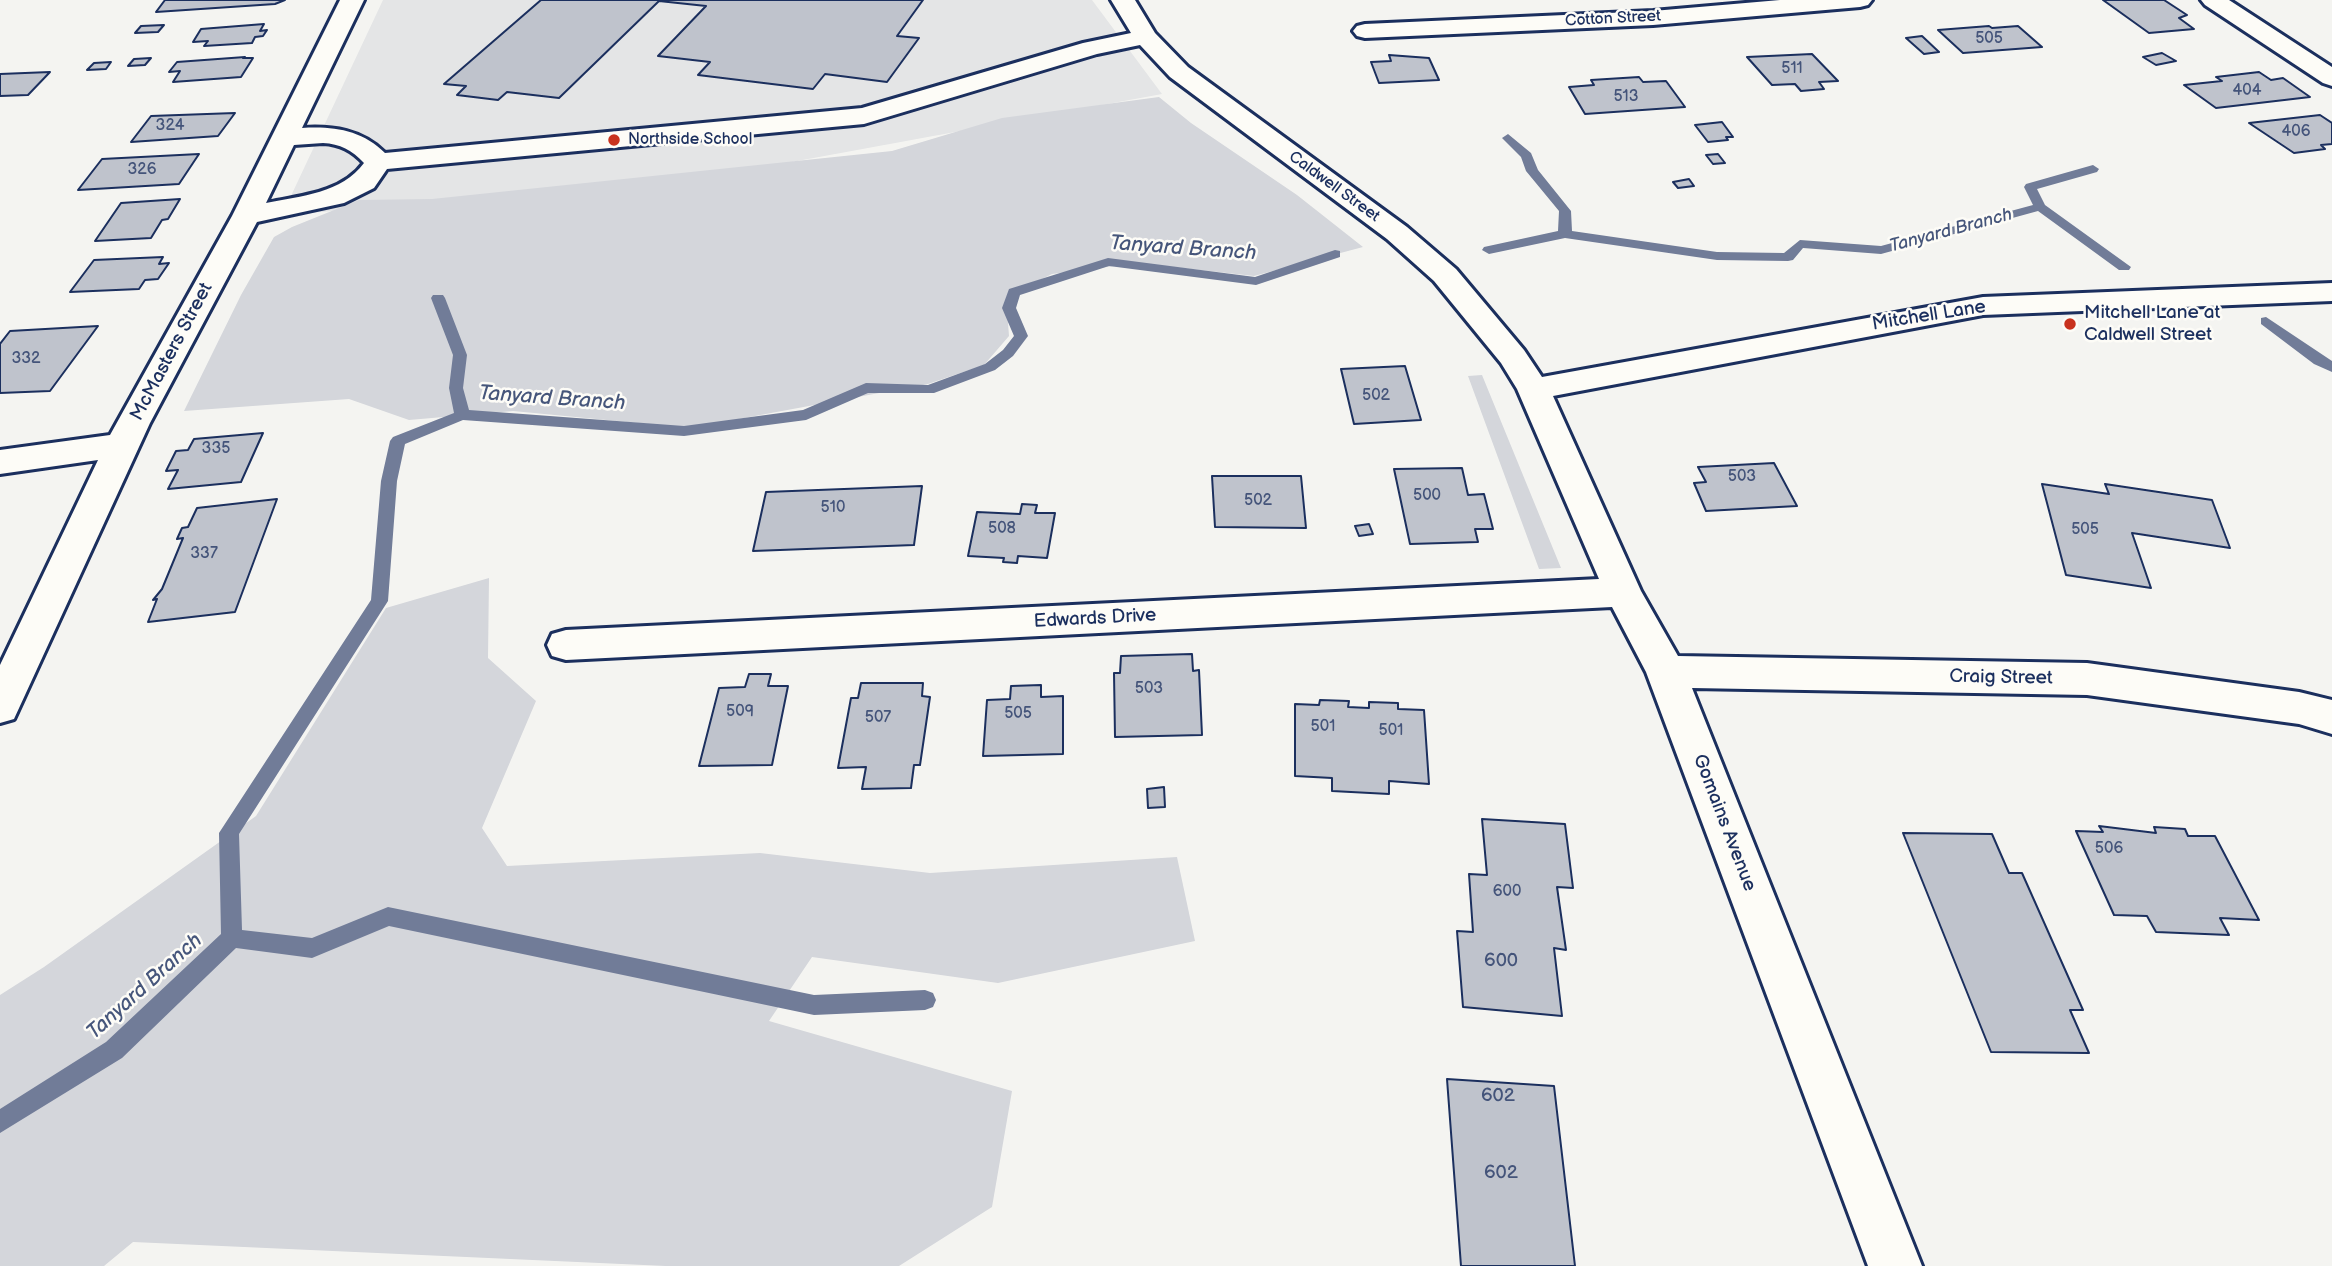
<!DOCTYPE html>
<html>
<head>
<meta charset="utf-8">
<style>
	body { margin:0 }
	canvas { display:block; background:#f4f4f1 }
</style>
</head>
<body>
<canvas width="2332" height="1266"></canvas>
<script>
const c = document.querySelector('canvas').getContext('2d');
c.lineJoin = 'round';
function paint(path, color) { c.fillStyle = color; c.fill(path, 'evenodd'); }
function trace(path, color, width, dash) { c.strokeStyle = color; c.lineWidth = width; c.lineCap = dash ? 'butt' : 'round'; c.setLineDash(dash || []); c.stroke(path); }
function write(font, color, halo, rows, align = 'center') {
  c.font = font + ' "Balsamiq Sans",sans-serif'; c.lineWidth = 5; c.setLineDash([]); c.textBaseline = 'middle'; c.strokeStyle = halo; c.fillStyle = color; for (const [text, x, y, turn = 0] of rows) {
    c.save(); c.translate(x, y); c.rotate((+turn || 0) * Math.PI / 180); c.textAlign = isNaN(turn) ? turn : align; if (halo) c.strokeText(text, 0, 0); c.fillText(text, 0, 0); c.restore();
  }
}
paint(new Path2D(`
	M383 0H1092L1162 94 661 186 282 215Z`), '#e4e5e6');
paint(new Path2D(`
	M1159 97 1191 123 1297 195 1363 247 1254 276 1138 263 1052 274 1006 297 1009 336 984 365 928 384 690 428 513 411 409 420 349 399 184 411 241 295 274 237 292 227 359 200 432 199 892 151 1002 118Z
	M1482 375 1561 568 1539 569 1468 376Z
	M489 578 488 658 536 701 482 828 507 866 760 853 930 873 1177 857 1195 941 998 983 812 957 769 1021 1012 1091 992 1207 899 1266H666L133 1242 104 1266H0V995L44 967 256 816 386 608Z`), '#d4d6db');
paint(new Path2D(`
	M1508 134 1531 153 1538 170 1571 211 1572 231 1717 252 1784 253 1800 240 1881 246 2033 205 2024 187 2026 184 2093 165 2099 169 2097 172 2037 189 2045 205 2131 267 2129 270H2119L2038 211 1881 254 1803 248 1793 260 1788 261 1717 260 1565 238 1489 254 1482 250 1484 247 1558 231 1559 211 1526 171 1521 157 1502 138Z
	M1335 250 1340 251V257L1256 285 1109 266 1020 295 1016 308 1028 336 1013 356 995 370 934 393H868L806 420 684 436 463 420 405 444 397 481 388 601 239 834 242 930 312 938 388 907 814 995 925 990 933 993 936 1000 933 1007 925 1010 814 1015 389 926 312 958 236 948 122 1058 0 1133V1109L106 1042 221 934 219 833 371 600 381 481 390 441 393 437 454 413 449 388 453 355 431 298 433 295H443L445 298 467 355 463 388 469 410 684 426 803 410 866 383 928 385 985 364 1003 350 1014 336 1002 308 1009 289 1108 258 1255 277Z
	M2266 317 2332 361V372L2314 364 2261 324V318Z`), '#717c98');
const building = new Path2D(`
	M165 0H285L275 4 156 12Z
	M541 0H923L897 36 919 38 887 82 825 74 813 89 698 75 710 62 658 56 706 6 659 1 559 98 507 92 498 100 457 95 466 86 444 84Z
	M2103 0H2164L2187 15 2179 18 2194 29 2149 33Z
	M264 24 260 31 267 30 263 36 255 37 252 43 204 46 208 41 193 42 201 29Z
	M164 25 158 32 135 33 141 26Z
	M1989 26 1992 28 2018 26 2042 47 1963 53 1938 30Z
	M1922 36 1939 52 1924 54 1906 38Z
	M2162 53 2176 61 2156 65 2143 57Z
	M1812 54 1838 81 1819 82 1824 89 1801 91 1795 84 1772 85 1747 57Z
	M1389 55 1429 58 1439 80 1379 83 1371 62 1391 61Z
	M245 57 243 58H253L241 77 173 82 180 71 169 72 177 62Z
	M151 58 145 65 128 66 134 59Z
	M111 62 106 69 87 70 94 63Z
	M50 72 28 95 0 96V74Z
	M2259 72 2271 80 2283 78 2310 97 2216 108 2184 85 2222 81 2216 77Z
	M1639 77 1643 82 1666 81 1685 107 1585 114 1569 87 1594 85 1591 80Z
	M235 113 218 136 131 142 151 116Z
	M2320 115 2332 123V144L2321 145 2325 149 2294 153 2249 123Z
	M1722 122 1733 137H1726L1728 140 1708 142 1695 125Z
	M199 154 179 184 78 190 102 159Z
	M1718 154 1725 163 1713 164 1706 155Z
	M1689 179 1694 186 1678 188 1673 182Z
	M180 199 168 219 162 220 151 238 95 241 121 203Z
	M163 257 159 264 169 263 158 279 145 280 139 289 70 292 94 260Z
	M98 326 50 391 0 393V344L10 331Z
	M1405 366 1421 420 1354 424 1341 369Z
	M263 433 241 482 168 489 178 470 166 471 176 451 188 450 194 439Z
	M1774 463 1797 506 1706 511 1694 483 1706 482 1698 467Z
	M1462 468 1468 495 1484 494 1493 529H1475L1478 542 1410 544 1394 469Z
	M1212 476H1301L1306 528 1215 527Z
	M2042 484 2109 494 2105 484 2212 500 2230 548 2132 533 2151 588 2066 575Z
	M922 486 914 545 753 551 766 492Z
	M277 499 235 612 148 622 157 599 153 600 162 589 183 538 177 539 182 528 188 527 197 508Z
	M1022 504 1037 505 1035 513H1055L1047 558 1018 556 1017 563 1003 562 1004 558 968 556 977 512 1020 514Z
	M1369 524 1373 534 1359 536 1355 526Z
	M1192 654 1193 671 1199 670 1202 735 1115 737 1114 673H1120L1121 656Z
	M749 674H771L768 686H788L772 765 699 766 719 688 745 687Z
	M861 683H923L922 696 930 697 920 765H914L911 788 862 789 866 767 838 768 851 698H858Z
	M1041 685V697L1063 696V754L983 756 987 700 1010 699 1011 686Z
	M1320 700 1349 701 1348 707 1369 708V702L1398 703V709L1424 710 1429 784 1389 781V794L1332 791V778L1295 776V704L1319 705Z
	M1164 787 1165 807 1148 808 1147 789Z
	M1482 819 1565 824 1573 888 1557 887 1566 950 1554 948 1562 1016 1463 1007 1457 931 1473 932 1469 874 1487 875Z
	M2099 826 2156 833 2154 827 2185 829 2188 836H2215L2259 920 2220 918 2229 935 2156 932 2147 916 2114 915 2076 831 2103 832Z
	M1903 833 1992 834 2009 873H2022L2083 1010H2070L2089 1053 1991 1052Z
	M1447 1079 1554 1086 1575 1266H1461Z`);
paint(building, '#bfc3cc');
trace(building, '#1b2f5e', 2);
const minor = new Path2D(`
	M340 0H364L302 128C333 126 362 130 385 153L862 108 1083 43 1131 33 1111 0H1135L1155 33 1188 67 1407 227 1456 269 1524 350 1542 377 1983 297 2332 283V301L1983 315 1553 396 1641 591 1678 656 2087 663 2299 692 2332 700V734L2299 724 2087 695 1692 688 1922 1266H1868L1646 672 1612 607 566 660 552 656 547 645 552 634 566 630 1599 579 1517 389 1501 363 1434 281 1387 239 1170 77 1140 45 1097 54 864 124 387 169 374 188 344 203 257 222 150 423 14 719 0 723V665L98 460 0 474V450L110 435 232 216ZM323 143C340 144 352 150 364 163 342 193 301 196 266 203L294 145Z
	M1780 0H1872L1868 5 1860 7 1653 25 1365 38 1357 36 1353 31 1357 26 1365 24 1653 11Z
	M2201 0H2229L2332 67V86L2323 83 2205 5Z`);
trace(minor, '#1b2f5e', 6);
paint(minor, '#fdfcf7');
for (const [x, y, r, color] of [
	[614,140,7,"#c8321e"],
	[2070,324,7,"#c8321e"]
]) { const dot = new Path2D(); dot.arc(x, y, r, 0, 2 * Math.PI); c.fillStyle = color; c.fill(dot); trace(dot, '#fdfcf7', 2.5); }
write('16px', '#1b2f5e', '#fdfcf7', [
	["Cotton Street",1613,19,-3],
	["Caldwell Street",1334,187,36]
]);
write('16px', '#44547a', null, [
	["505",1989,39],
	["511",1792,69],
	["404",2247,91],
	["513",1626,97],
	["324",170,126],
	["406",2296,132],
	["326",142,170],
	["332",26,359],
	["502",1376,396],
	["335",216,449],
	["503",1742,477],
	["500",1427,496],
	["502",1258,501],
	["510",833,508],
	["508",1002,529],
	["505",2085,530],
	["337",204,554],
	["503",1149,689],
	["509",740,712],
	["505",1018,714],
	["507",878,718],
	["501",1323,727],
	["501",1391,731],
	["506",2109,849],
	["600",1507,892]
]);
write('16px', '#1b2f5e', '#fdfcf7', [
	["Northside School",628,140]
], 'left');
write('italic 18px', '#46567b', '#fdfcf7', [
	["Tanyard Branch",1951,231,-15]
]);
write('19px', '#1b2f5e', '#fdfcf7', [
	["Mitchell Lane at",2084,313],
	["Caldwell Street",2084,335]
], 'left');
write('19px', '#1b2f5e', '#fdfcf7', [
	["Mitchell Lane",1929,316,-9],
	["McMasters Street",172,352,-62],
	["Edwards Drive",1095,619,-3],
	["Craig Street",2001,678,1],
	["Gomains Avenue",1724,823,69]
]);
write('19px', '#44547a', null, [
	["600",1501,961],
	["602",1498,1096],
	["602",1501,1173]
]);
write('italic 21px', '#46567b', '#fdfcf7', [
	["Tanyard Branch",1183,249,4],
	["Tanyard Branch",552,399,4],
	["Tanyard Branch",145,987,-42]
]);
</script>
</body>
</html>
